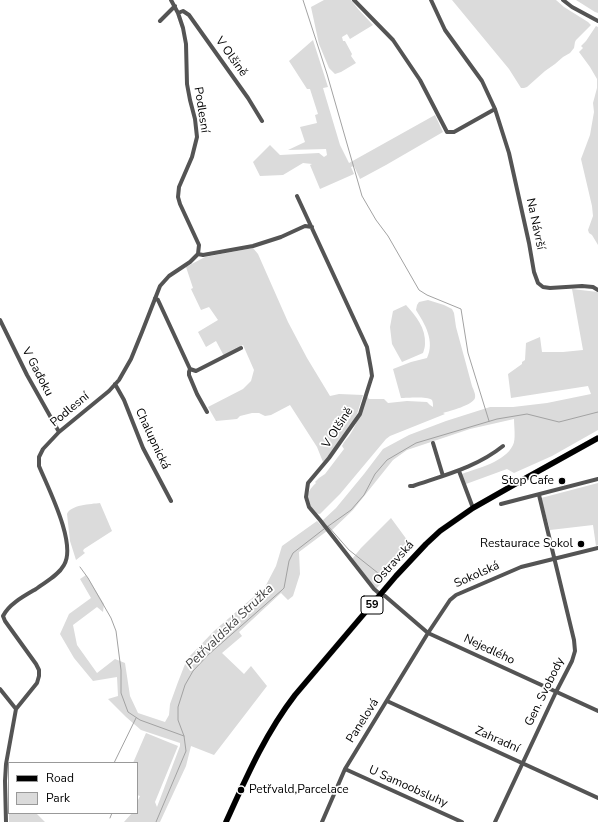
<!DOCTYPE html>
<html>
<head>
<meta charset="utf-8">
<style>
	body { margin:0 }
	#map { position:relative; width:598px; height:822px; overflow:hidden; background:#fff; font-family:"Nunito Sans",sans-serif }
	canvas { display:block }
	.legend { position:absolute; left:8px; top:762px; width:130px; height:52px; box-sizing:border-box; background:#fff; border:1px solid #999; margin:0; padding:5px 7px; list-style:none; font-size:12px; color:#000 }
	.legend li { display:flex; align-items:center; gap:8px; height:20px }
	.legend b { width:20px; border:1px solid #999 }
</style>
</head>
<body>
<div id="map">
<canvas width="598" height="822"></canvas>
<ul class="legend">
<li><b style="height:5px;background:#000"></b>Road</li>
<li><b style="height:11px;background:#dbdbdb"></b>Park</li>
</ul>
</div>
<script>
const c = document.querySelector('canvas').getContext('2d');
c.lineJoin = 'round';
function paint(path, color) { c.fillStyle = color; c.fill(path, 'evenodd'); }
function trace(path, color, width, dash) { c.strokeStyle = color; c.lineWidth = width; c.lineCap = dash ? 'butt' : 'round'; c.setLineDash(dash || []); c.stroke(path); }
function write(font, color, halo, rows, align = 'center') {
  c.font = font + ' "Nunito Sans",sans-serif'; c.lineWidth = 3.5; c.setLineDash([]); c.textBaseline = 'middle'; c.strokeStyle = halo; c.fillStyle = color; for (const [text, x, y, turn = 0] of rows) {
    c.save(); c.translate(x, y); c.rotate((+turn || 0) * Math.PI / 180); c.textAlign = isNaN(turn) ? turn : align; if (halo) c.strokeText(text, 0, 0); c.fillText(text, 0, 0); c.restore();
  }
}
paint(new Path2D(`
	M324 0H351L358 9 373 25 350 39 347 34 342 37 343 41H345L352 54 351 56 356 63 341 72 335 74 329 68 319 44 311 7Z
	M452 0H556L564 7 588 22 591 25 576 40 575 42 574 48 570 53 563 57 555 64 545 71 527 87 524 88H521L509 69Z
	M576 0H598V13L595 12Z
	M596 26 598 27V245L592 235 589 233 588 230 593 216 592 206 581 159 590 135 594 112 593 103 597 88V79L590 67 579 52 583 48 581 46 586 41Z
	M313 40 328 87 323 88 340 145 349 163 435 115 443 132 386 165 360 179 354 166 351 167 354 174 320 189 310 165 312 164 303 163 283 175 260 176 253 162 270 145 280 155 319 153 324 157 327 155 326 149 288 150 305 142 300 127 317 123 315 115 318 114 310 89H307L289 61Z
	M253 248 258 254 288 322 307 358 330 396 339 394 363 395 357 414 342 441 323 462 317 447 290 405 271 415 265 416 259 413H252L240 416 237 419 216 421 208 407 243 389 251 381 254 370 243 345 224 356 216 341 206 347 198 332 218 320 209 307 201 310 191 289 193 288 186 267 205 257Z
	M572 289 598 292V430L552 456 514 473 507 469 466 484 462 474C478 468 505 462 513 445 516 440 514 426 514 419L470 429 407 450 393 460 353 510 331 531 322 521 336 508 364 474 383 449 409 435 446 421 490 407H513L547 403 591 394 588 386 511 398 508 374 522 364V362L525 360 526 343 540 337 542 352H563L583 350Z
	M428 300 444 305 452 309 454 313 456 327 472 386C473 389 476 394 475 398 473 405 450 411 443 413L445 414 390 436 386 439 340 494 320 514 314 513C306 501 304 494 316 483L315 482 319 478 325 474 344 449 342 446C344 441 348 438 351 433 358 422 362 408 366 395L369 399H384L388 403 407 401 427 402 430 405 433 407C433 405 433 402 432 400 427 396 407 398 401 398L393 369 411 362 427 358C435 341 425 324 416 310L417 305 419 302Z
	M406 305C416 316 426 328 425 344 425 347 424 350 423 353L402 362 392 344 390 327 393 311Z
	M598 483V545L596 546 593 525 550 530 541 498Z
	M100 503 112 531 84 549 83 551 85 553 76 560 70 541 67 514C70 505 91 504 100 503Z
	M391 518 413 548 376 589 352 559 361 548Z
	M317 521 327 531 299 552 300 574 293 596 288 600 281 593 239 632 242 636 222 653 244 674 251 666 267 686 214 755 191 746 186 766 160 822H124L132 813H137V802L140 796 137 795V763H133L146 733 178 746 155 802 157 807 180 746V743L141 730 126 717 108 699 118 696 117 677 93 681 74 658 60 634 69 614 91 598 80 579 86 575 104 604 103 612 97 607 73 625 77 645 97 673 115 659 125 663 130 696 138 713 165 722 169 715 170 704 178 682 187 659 214 631 265 587 276 566 282 546Z
	M8 778 9 780V813H36L45 822H9Z`), '#dbdbdb');
trace(new Path2D(`
	M303 0 327 74 362 196 376 220 388 236 419 290 427 295 461 309 468 353 489 421
	M328 526 349 550 383 577
	M327 527 351 510 364 495 375 474 387 460 416 443 497 419 527 414 559 422 598 412
	M80 567 88 578 111 618 116 631 121 670V693L128 712 140 720 184 736
	M114 763 136 718
	M110 818 112 813
	M156 822 186 751 184 736 178 720V707L185 685 193 671 208 655 282 590 284 588 289 561 293 553 324 529`), '#a2a2a2', 1);
const major = new Path2D(`
	M226 822C246 778 265 734 295 695L396 576 426 544 440 531 473 508 517 483 598 438`);
trace(major, '#dbdbdb', 6);
trace(new Path2D(`
	M354 0 393 40 420 80 447 132H454L495 109
	M431 0 445 30 482 81 495 109 509 153 529 243 534 272 538 283 543 287 550 288 582 286 593 287 598 290
	M563 0 572 7 598 21
	M178 13 183 11 189 15 248 98 262 121
	M160 21 175 6
	M297 196 367 347 371 369 372 376 360 414 329 458 308 483 306 497 309 507 320 520 374 589 381 595 385 596 428 633 598 711
	M198 254 203 255 253 246 281 237 305 226 312 227
	M155 298 158 300 190 369 196 371 241 348
	M0 320 27 375 59 432
	M190 369 189 372V375L197 394 207 412
	M115 384 124 400 143 448 171 501
	M433 443 443 476
	M459 471 473 508
	M410 486H413C445 475 477 467 503 446
	M501 504 598 479
	M0 689 16 709
	M387 701 598 798
	M345 769 462 822
	M6 822 5 781 6 764 16 709 37 683 39 676V670L36 664 5 621 3 616C9 604 24 596 36 589 45 582 58 576 64 565 77 544 48 488 39 466V457L43 449 59 432 109 391 119 380 131 359 142 332 160 286 169 276 190 262 198 254 199 245 180 204 178 197 179 187 192 157 197 137 195 119 190 100 187 84 186 44 183 28 178 13 171 0
	M322 822 345 769 428 633 450 600 456 595 521 567 598 548
	M495 822 556 692 572 661 575 651 574 640 539 495`), '#545454', 4);
trace(major, '#000', 5.5);
for (const [x, y, r, color] of [
	[562,481,4,"#000"],
	[581,544,4,"#000"],
	[241,790,4,"#000"]
]) { const dot = new Path2D(); dot.arc(x, y, r, 0, 2 * Math.PI); c.fillStyle = color; c.fill(dot); trace(dot, '#fff', 1.5); }
for (const [x, y, w] of [
	[372,605,22]
]) { const box = new Path2D(); box.roundRect(x - w / 2, y - 9, w, 18, 3); c.fillStyle = '#fff'; c.fill(box); trace(box, '#000', 1); }
write('bold 11px', '#000', null, [
	["59",372,605]
]);
write('12px', '#000', '#fff', [
	["V Olšině",231,57,54],
	["Podlesní",201,110,81],
	["Na Návrší",535,224,78],
	["V Gaďoku",37,372,62],
	["Podlesní",70,410,-40],
	["V Olšině",338,428,-57],
	["Chalupnická",152,439,65],
	["Ostravská",394,563,-48],
	["Sokolská",477,575,-24],
	["Nejedlého",489,650,25],
	["Gen. Svobody",545,692,-64],
	["Panelová",363,721,-58],
	["Zahradní",497,740,24],
	["U Samoobsluhy",408,787,24]
]);
write('12px', '#000', '#fff', [
	["Stop Cafe",554,481],
	["Restaurace Sokol",573,544],
	["Petřvald,Parcelace",249,790,"left"]
], 'right');
write('italic 13px', '#434343', '#fff', [
	["Petřvaldská Stružka",230,627,-44]
]);
</script>
</body>
</html>
